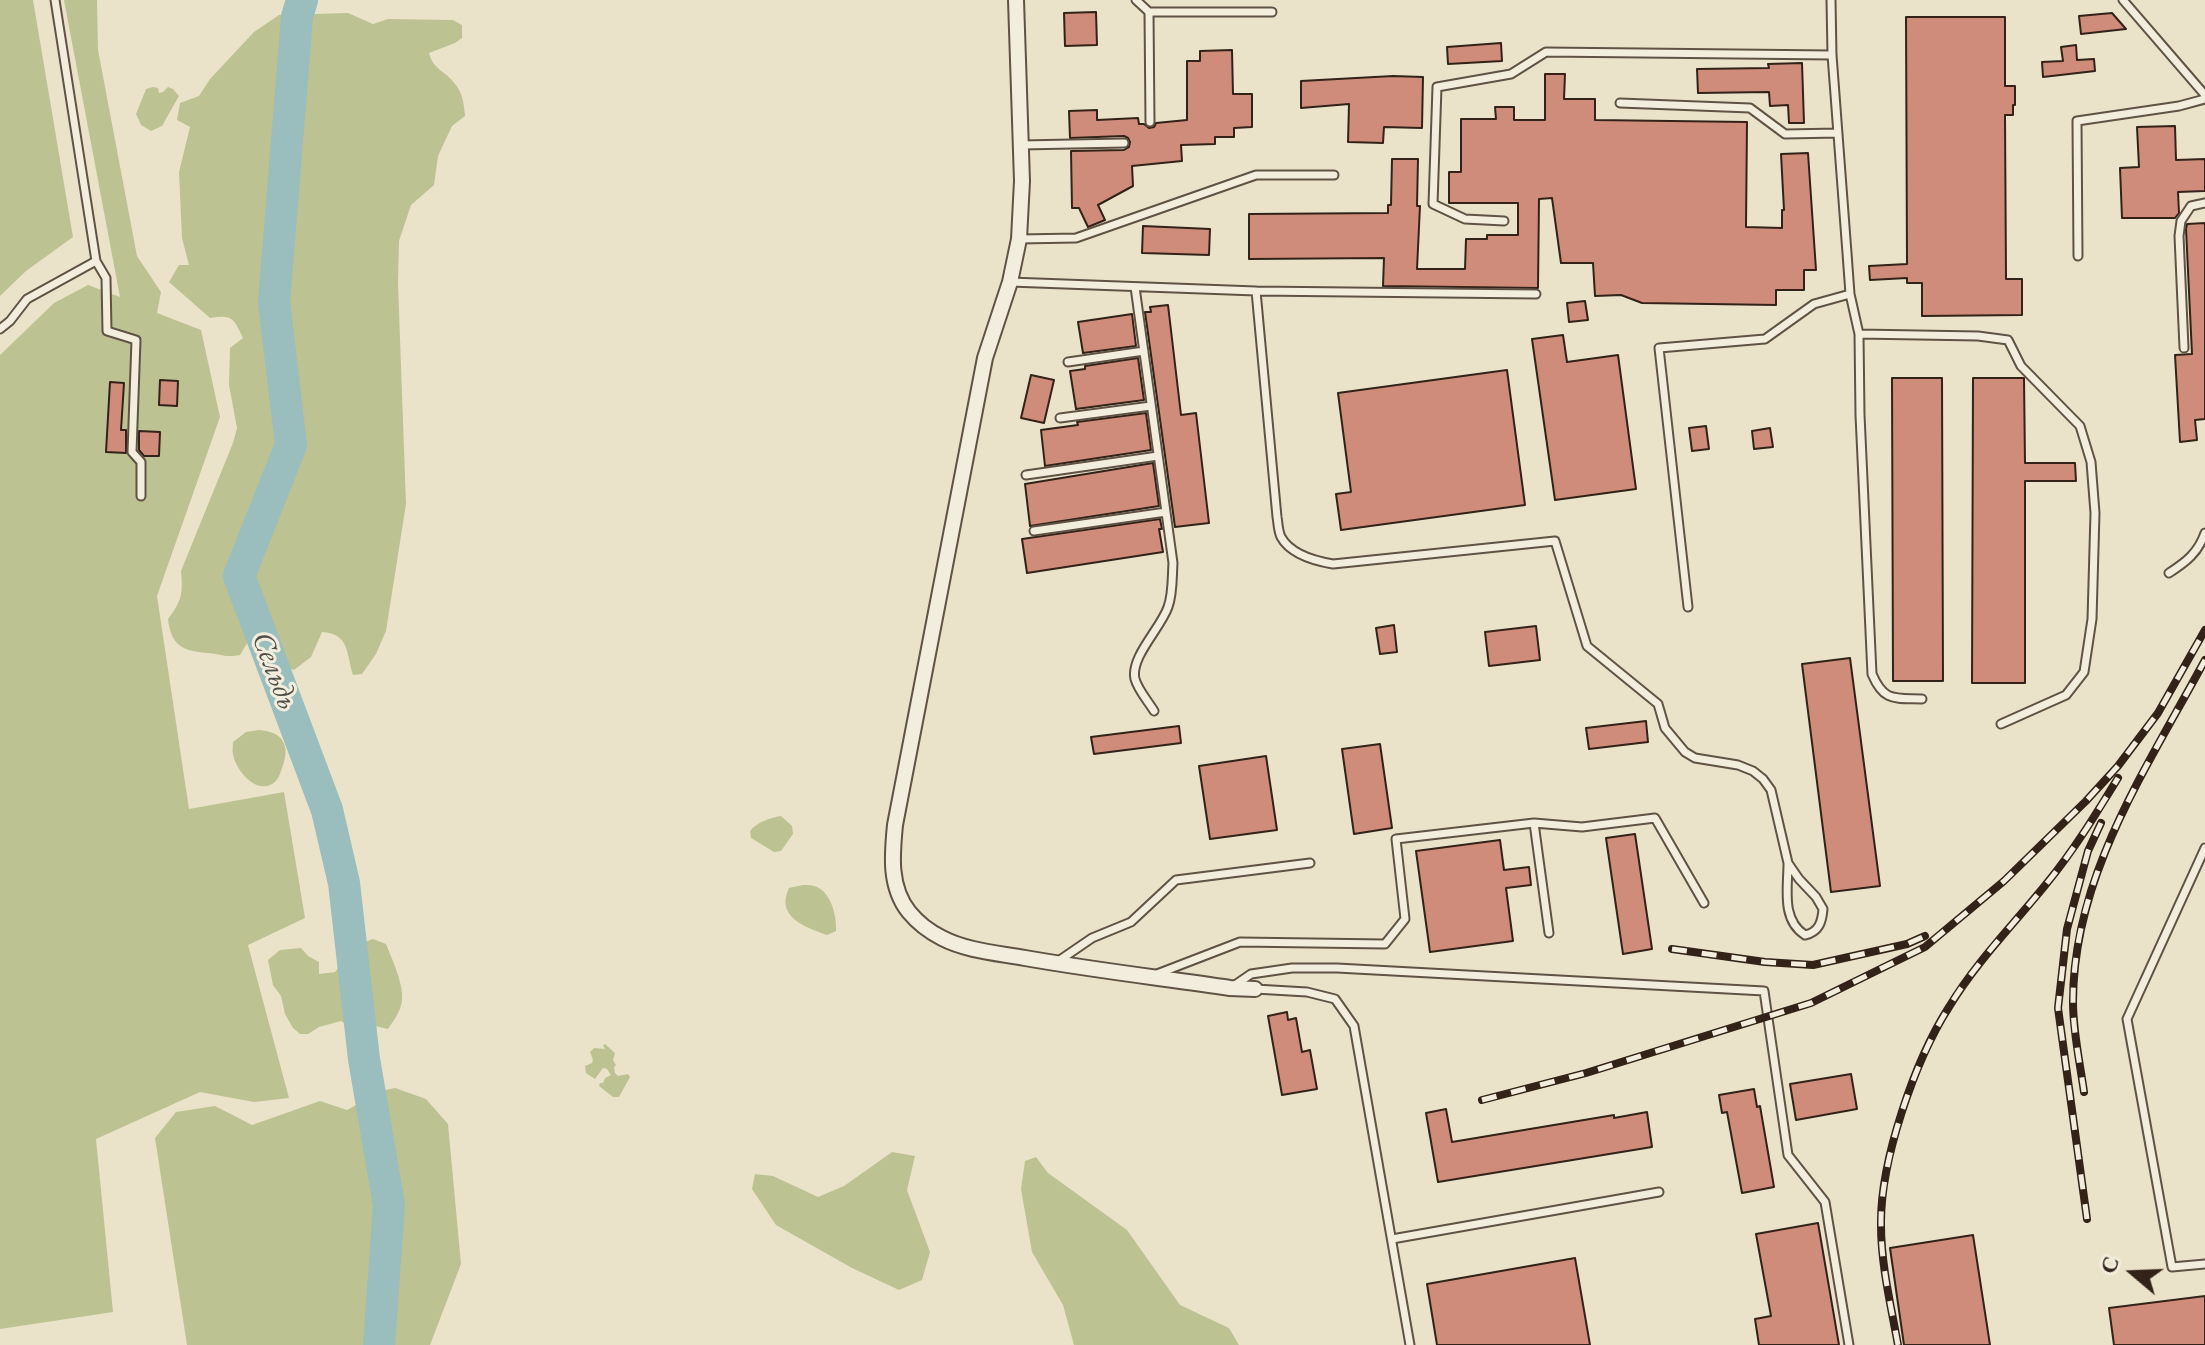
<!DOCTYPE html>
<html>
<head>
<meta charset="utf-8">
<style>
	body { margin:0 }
	#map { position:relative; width:2205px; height:1345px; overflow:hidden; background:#ebe3c9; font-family:"EB Garamond",serif }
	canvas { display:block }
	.north { position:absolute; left:2093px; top:1233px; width:80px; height:80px; -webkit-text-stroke:6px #f2eddc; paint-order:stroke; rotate:289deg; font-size:22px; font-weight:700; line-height:32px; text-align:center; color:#322218 }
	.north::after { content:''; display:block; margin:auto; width:28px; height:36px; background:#322218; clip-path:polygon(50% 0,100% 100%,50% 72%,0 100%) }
</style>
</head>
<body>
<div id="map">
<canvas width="2205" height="1345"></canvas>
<div class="north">С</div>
</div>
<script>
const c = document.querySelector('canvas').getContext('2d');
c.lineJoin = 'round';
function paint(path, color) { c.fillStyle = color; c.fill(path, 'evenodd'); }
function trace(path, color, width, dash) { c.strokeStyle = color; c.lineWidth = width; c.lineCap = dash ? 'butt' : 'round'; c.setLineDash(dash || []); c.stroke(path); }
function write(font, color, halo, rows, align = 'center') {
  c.font = font + ' "EB Garamond",serif'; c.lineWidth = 6; c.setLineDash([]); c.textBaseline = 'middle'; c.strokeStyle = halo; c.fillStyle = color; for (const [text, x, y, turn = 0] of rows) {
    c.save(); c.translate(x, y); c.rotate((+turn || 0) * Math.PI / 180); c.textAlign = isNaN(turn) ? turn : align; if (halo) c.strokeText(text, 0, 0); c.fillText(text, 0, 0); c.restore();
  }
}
paint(new Path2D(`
	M0 0H33L73 237 26 271 0 296Z
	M64 0H97L98 50 137 256 161 292 157 313 201 330 220 417 157 596 189 809 284 792 305 918 248 945 289 1098 254 1102 200 1092 96 1139 113 1312 0 1329V355L54 303 88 285 120 297Z
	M348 13 373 24 388 19 453 20 462 25V38L455 43 429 53C434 71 445 70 455 84 463 93 464 105 465 116L452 126 438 156 434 185 411 205 399 241 398 283 406 504 386 631 376 654 362 674 353 675C346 653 350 634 322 632L311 657 294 670 281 665 257 638 249 640 240 655C224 658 222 654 207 653 182 651 171 645 168 619 182 601 183 593 181 571L233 443 237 428 229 385 230 348 243 338C234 319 233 314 210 318L169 282 179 265H189L182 238 179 172 190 127 177 120 180 103 199 96 210 79 254 32 279 15Z
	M153 87 158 88 159 93 163 92 168 87 173 89 179 96 162 126 151 131 141 125 136 114 146 89Z
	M259 730C283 732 291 745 282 768 280 774 278 781 272 784 255 794 235 769 233 754 232 750 233 746 233 742L246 732Z
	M781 816 792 826 793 834 781 851 774 852 751 838 750 831C757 822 770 818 781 816Z
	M803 885C808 885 813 885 817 887 832 894 837 918 836 931L827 935C805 927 775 917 789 888Z
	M373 939 386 944C392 959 404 985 402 1000 401 1011 394 1020 388 1029L362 1023 351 1027 341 1021 319 1027 308 1034H300L293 1028 285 1014 281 996 273 985 268 960 280 950 301 948 308 956 319 962V974L335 972C340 965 346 964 352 958 363 947 356 945 373 939Z
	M605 1044 615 1053 613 1060 616 1065 614 1067 615 1073 618 1076 628 1074 630 1077 619 1097H613L599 1086 600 1083H603L605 1078 611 1075 607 1069 603 1068 595 1079 586 1073 585 1066 592 1063 593 1060 590 1052 594 1048 605 1049 603 1045Z
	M395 1088 426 1099 448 1124 461 1264 430 1345H187L155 1138 176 1112 215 1106 252 1125 320 1101 347 1110 381 1091Z
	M892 1152 915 1156 907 1190 930 1252 922 1280 899 1290 852 1268 776 1225 752 1189 755 1174 773 1176 818 1197 844 1186Z
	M1036 1157 1048 1173 1127 1230 1180 1305 1229 1328 1239 1345H1074L1063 1305 1032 1252 1021 1189 1025 1161Z`), '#bdc292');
trace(new Path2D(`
	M302 0 297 17 274 302 291 445 239 576 327 810 344 883 364 1059 389 1205 379 1345`), '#9abdbd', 32);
const building = new Path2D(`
	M1096 12 1097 45 1065 46 1064 13Z
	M2112 13 2126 29 2081 34 2079 16Z
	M1906 17H2005V86H2015V105H2013V115H2005L2006 279H2022V315L1922 316V283H1907V278L1870 280 1869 266 1907 264Z
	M1501 43 1502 61 1448 64 1447 47Z
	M2076 45 2077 60 2094 59 2095 71 2043 77 2042 62 2063 61 2061 47Z
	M1232 50 1233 94H1252V127L1234 128V137H1215V144L1181 145 1182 161 1132 166 1133 186 1098 205 1105 220 1088 227 1079 208H1072L1071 151 1124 150 1129 147 1130 142 1128 138 1124 136 1070 138 1069 111 1097 110V120L1138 118 1139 124H1144L1149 128 1154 127 1156 123 1187 120V61H1200V51Z
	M1802 63 1804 123H1789L1788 105 1770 106 1769 92 1698 93 1697 69 1769 68 1768 64Z
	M1545 74H1565L1564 99H1595V120L1747 122 1746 227 1782 228V210H1784L1781 154 1808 153 1816 270H1804V290H1776V305L1642 303 1621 295 1595 296 1593 263H1561L1552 198 1539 199 1538 288 1383 286 1384 258 1249 259V214L1388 213V205H1391L1392 159H1418L1417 206H1420L1417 269H1465L1466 239H1487V235H1518V203H1449V172H1461V119H1496L1495 107H1514V120H1545Z
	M1393 76 1423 77 1422 128 1384 127 1383 143 1348 142 1349 104 1301 108V81Z
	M2175 126 2176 160 2205 159V191L2178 192 2179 213 2175 218H2122L2120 168 2139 167 2137 127Z
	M2205 223V419L2195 420 2197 440 2180 442 2175 355 2192 354 2186 229 2187 224Z
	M1143 226 1210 229 1209 255 1142 253Z
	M1585 301 1588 320 1569 322 1567 303Z
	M1168 305 1181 415 1196 413 1209 523 1175 527 1145 312H1151L1150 307Z
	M1132 314 1136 346 1083 353 1078 322Z
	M1563 335 1567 362 1618 355 1636 489 1555 500 1532 339Z
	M1138 358 1144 400 1076 409 1070 371 1085 369V366Z
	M1507 370 1525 505 1341 530 1336 494 1351 492 1338 393Z
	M1031 375 1054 380 1044 423 1021 418Z
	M1892 378H1942L1943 681H1893Z
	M1973 378H2024L2025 463H2075L2076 481H2025V683H1972Z
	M160 380 178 381 177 406 159 405Z
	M110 382 124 383 121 430H126V453L106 452Z
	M1146 413 1151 450 1045 466 1041 430 1078 425 1077 422Z
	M1706 426 1709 449 1692 451 1689 428Z
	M1770 428 1773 447 1754 449 1752 431Z
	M139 431 160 432 159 456H144L139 450Z
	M1153 463 1159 506 1030 526 1025 484Z
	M1160 519 1162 529H1159L1163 552 1027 573 1022 539Z
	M1394 625 1397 652 1380 654 1376 628Z
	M1536 626 1540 660 1489 666 1485 632Z
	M1850 658 1880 886 1831 892 1802 664Z
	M1646 721 1648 742 1589 749 1586 728Z
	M1179 726 1181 743 1094 754 1091 737Z
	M1380 744 1392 828 1354 834 1342 749Z
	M1266 756 1277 830 1210 839 1199 766Z
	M1635 834 1652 949 1623 954 1606 838Z
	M1500 840 1504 870 1529 867 1531 885 1506 888 1513 941 1430 952 1416 851Z
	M1287 1012 1288 1020 1296 1018 1302 1052 1310 1050 1317 1089 1282 1095 1268 1016Z
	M1851 1074 1857 1109 1796 1120 1790 1084Z
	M1754 1089 1757 1107 1760 1106 1774 1187 1742 1193 1727 1112 1722 1113 1719 1095Z
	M1446 1109 1452 1142 1614 1115V1118L1647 1112 1652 1147 1438 1182 1426 1113Z
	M1818 1223 1839 1345H1759L1755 1319 1771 1316 1756 1234Z
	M1973 1235 1990 1345H1904L1890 1248Z
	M1575 1258 1590 1345H1437L1427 1284Z
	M2205 1296V1345H2114L2109 1308Z`);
paint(building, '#cf8c7a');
trace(building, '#322218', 2);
const lane = new Path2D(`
	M1136 0 1149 12H1272
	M1831 0 1832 55 1847 253 1850 294 1859 334 1860 415 1872 674C1884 702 1894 698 1922 699
	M2123 0 2205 95
	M1149 12 1150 122
	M1620 103 1750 108 1785 134 1838 133
	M1021 145 1124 143
	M1504 221 1465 219 1433 204 1437 87 1511 74 1546 52 1832 55
	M1019 239 1076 238 1256 175H1334
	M2078 256 2077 121 2179 106 2205 99
	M96 261 106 278 107 331 136 340 132 452 141 462V496
	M1010 282 1256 291 1277 517C1278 522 1278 531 1281 537 1291 555 1315 561 1333 564L1555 541 1587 646 1658 704 1665 728 1685 752 1695 758 1738 765 1753 771 1763 779 1771 790 1788 863 1799 879 1816 897 1823 909C1822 922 1819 932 1805 935 1781 920 1788 888 1788 863
	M1135 287 1173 563C1172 577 1173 594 1168 607 1161 628 1130 657 1135 679 1138 690 1148 701 1154 711
	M1256 291 1536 294
	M0 329 10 321 27 299 96 261 55 0
	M1859 334 1978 336 2008 340 2021 366 2080 426 2091 462 2095 513 2092 619 2084 672 2066 695 2001 724
	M2184 348 2179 236 2181 221 2191 206 2205 203
	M1068 362 1144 351
	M1060 418 1151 406
	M1026 475 1158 456
	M1034 531 1166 512
	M2169 573C2186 562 2198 553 2205 533
	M1688 607 1659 348 1765 339 1814 304 1850 294
	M1534 823 1582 827 1655 818 1704 903
	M2205 848 2127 1019 2172 1267 2205 1264
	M1057 962 1092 938 1131 922 1176 880 1310 863
	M1157 974 1240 942 1385 944 1405 919 1396 839 1534 823 1549 933
	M1235 985 1251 974 1292 968H1337L1764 991 1788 1155 1825 1202 1849 1345
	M1255 989 1307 992 1335 999 1354 1026 1410 1345
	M1392 1239 1659 1192`);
const street = new Path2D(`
	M1016 0 1022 181 1019 239 1010 282 985 358 895 825C892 855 889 887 909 912 918 923 930 932 942 938 967 951 998 953 1025 958 1093 970 1162 978 1230 988L1255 989`);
trace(lane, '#605244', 11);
trace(street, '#605244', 18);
trace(lane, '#f2eddc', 7);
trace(street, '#f2eddc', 14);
const rail = new Path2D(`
	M1672 949 1765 962 1813 965 1907 944 1925 936
	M2084 1092C2080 1063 2073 1032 2073 1002 2073 875 2147 768 2205 660
	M1482 1100 1586 1073 1811 1003 1925 947 2004 881 2086 801 2118 766 2158 713 2205 630
	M2087 1219 2058 1008 2067 929 2088 851 2101 823
	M1898 1345C1891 1306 1881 1265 1881 1225 1880 1161 1915 1060 1949 1007 1976 962 2014 924 2047 883 2074 850 2096 814 2118 778`);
trace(rail, '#322218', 8);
trace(rail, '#f2eddc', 5, [15]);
write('italic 30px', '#51504a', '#f2eddc', [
	["Сельдь",274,671,69]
]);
</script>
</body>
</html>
